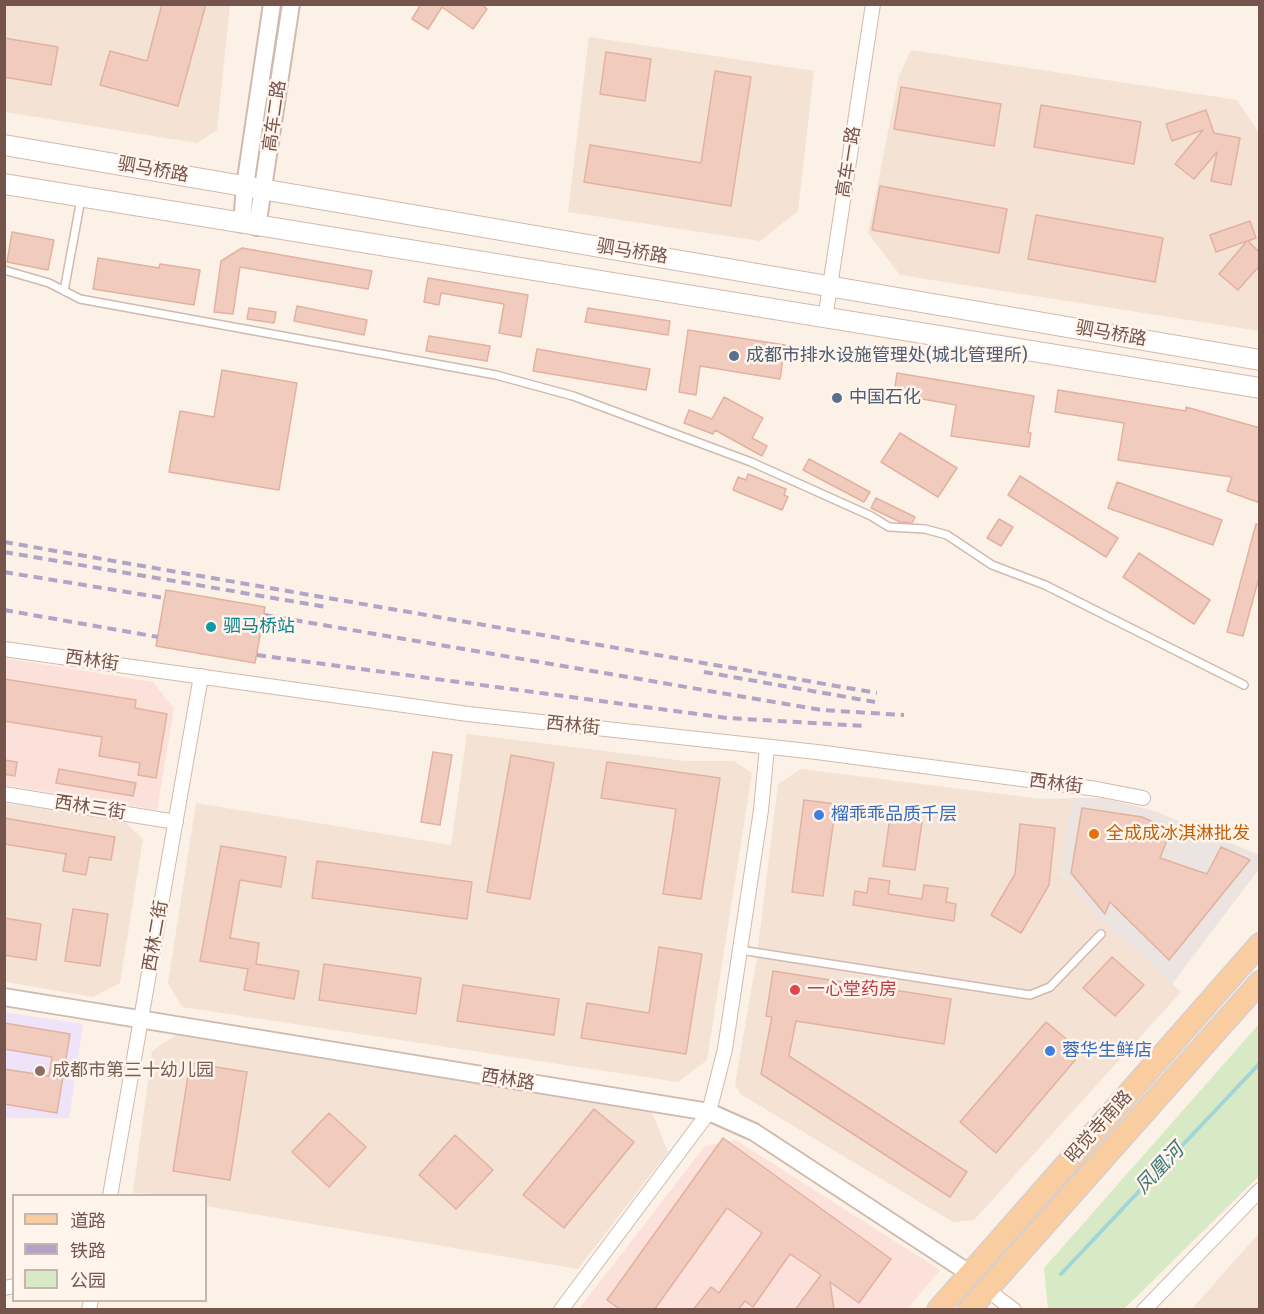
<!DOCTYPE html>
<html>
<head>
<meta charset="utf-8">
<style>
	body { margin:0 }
	#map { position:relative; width:1264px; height:1314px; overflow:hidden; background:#fcf1e6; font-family:"Fira Sans","Noto Sans SC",sans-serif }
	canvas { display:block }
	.frame { position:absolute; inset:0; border:6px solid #75554b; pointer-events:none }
	.legend { position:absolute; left:12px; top:1194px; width:195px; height:108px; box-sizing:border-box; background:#fff5ed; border:2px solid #c8b5ac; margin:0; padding:8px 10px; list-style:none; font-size:18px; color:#75554b }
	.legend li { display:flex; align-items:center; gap:12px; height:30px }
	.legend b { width:30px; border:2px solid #c8b5ac }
</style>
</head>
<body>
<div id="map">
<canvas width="1264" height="1314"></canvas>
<div class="frame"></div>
<ul class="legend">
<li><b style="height:8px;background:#f9cda0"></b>道路</li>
<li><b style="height:8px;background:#b2a4c6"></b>铁路</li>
<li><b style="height:16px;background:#d8eac5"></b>公园</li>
</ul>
</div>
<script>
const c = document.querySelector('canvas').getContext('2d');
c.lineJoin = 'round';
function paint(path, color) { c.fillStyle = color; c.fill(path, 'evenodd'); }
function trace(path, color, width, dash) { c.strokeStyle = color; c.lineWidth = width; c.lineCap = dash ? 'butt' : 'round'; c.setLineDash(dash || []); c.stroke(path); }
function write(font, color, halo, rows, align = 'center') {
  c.font = font + ' "Fira Sans","Noto Sans SC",sans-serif'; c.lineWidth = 5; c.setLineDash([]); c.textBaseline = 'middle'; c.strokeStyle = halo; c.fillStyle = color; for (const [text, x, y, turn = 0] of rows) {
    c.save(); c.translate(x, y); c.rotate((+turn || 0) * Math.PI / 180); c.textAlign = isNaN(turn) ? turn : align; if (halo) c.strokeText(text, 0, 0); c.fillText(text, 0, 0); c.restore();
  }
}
paint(new Path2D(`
	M4 5H230L217 130 197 143 5 112Z
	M589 37 814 71 798 211 760 241 568 212Z
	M911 50 1237 100 1259 133V331L900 275 868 233 899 76Z
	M467 734 685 761H734L752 773 707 1060 678 1082 182 1007 168 983 196 803 451 845Z
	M801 769 1042 799 1073 798 1060 872 1107 924 1181 992 974 1220 953 1222 740 1094 735 1084 756 963 778 784Z
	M4 803 124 821 143 839 120 983 93 997 5 982Z
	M176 1035 651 1110 668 1152 578 1269 206 1206V1196L133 1193 152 1051Z
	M1259 1233V1309H1192Z`), '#f4e2d5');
paint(new Path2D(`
	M4 658 153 682 174 709 157 810 5 785Z
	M736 1140 940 1270 907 1309 578 1310 705 1146Z`), '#fce0da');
paint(new Path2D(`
	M1073 798H1102L1155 811 1259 855V869L1172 984 1096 914 1060 871Z`), '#ece4e0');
paint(new Path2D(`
	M4 1012 83 1024 69 1118H5Z`), '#eee3f8');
paint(new Path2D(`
	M1259 1024V1176L1124 1309H1048L1044 1268Z`), '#d8eac5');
trace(new Path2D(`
	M1061 1274 1260 1063`), '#a1d5d7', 4);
const building = new Path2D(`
	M162 4H206L178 106 100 85 110 51 147 61Z
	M421 4H481L487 9 473 29 442 7 428 29 412 19Z
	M4 38 58 47 51 85 4 77Z
	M606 52 651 59 645 101 600 94Z
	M715 71 751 77 731 206 584 182 590 145 701 163Z
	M901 87 1001 104 994 146 894 129Z
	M1041 105 1141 122 1134 164 1034 147Z
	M1206 110 1214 133 1240 138 1231 185 1211 181 1217 152 1194 179 1175 164 1203 130 1172 141 1166 124Z
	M880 186 1007 209 999 253 872 230Z
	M1036 215 1163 238 1155 282 1028 259Z
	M1250 221 1256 238 1248 241 1260 253V265L1238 290 1219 274 1247 241 1216 252 1210 235Z
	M12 232 54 240 48 270 7 262Z
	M242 248 372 271 368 289 240 267 233 314 214 312 221 261Z
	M98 258 159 268 160 264 200 270 194 305 93 289Z
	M428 278 528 295 521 337 499 333 504 304 441 293 439 305 424 302Z
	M297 306 367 320 364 335 294 321Z
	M249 308 276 312 274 323 247 319Z
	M588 308 670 321 668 335 585 322Z
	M688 330 785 345 780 379 700 366 696 395 679 392Z
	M429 336 490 346 487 361 426 351Z
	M537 349 650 369 646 390 533 371Z
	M222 370 297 383 279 490 169 472 180 411 214 417Z
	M897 373 1034 396 1028 433H1031L1029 447 951 436 956 405 894 394Z
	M1058 390 1186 411V407L1260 428V503L1227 491 1232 477 1118 460 1124 423 1055 412Z
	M724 397 763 418 752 438 767 446 762 456 715 430 713 434 684 423 689 410 712 419Z
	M900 433 957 468 938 497 881 462Z
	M809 459 870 492 864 502 803 470Z
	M748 474 786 489 784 495 788 497 782 510 733 490 738 477 746 480Z
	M1020 476 1118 538 1106 557 1008 495Z
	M1117 482 1222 520 1213 545 1108 508Z
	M876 498 915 517 912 523 900 522 871 508Z
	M999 519 1013 527 1001 546 987 538Z
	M1256 524 1260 525V574L1243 636 1227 632Z
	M1139 553 1210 600 1194 624 1123 577Z
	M166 590 265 607 255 663 156 646Z
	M4 679 136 700 135 708 167 714 156 778 138 775 140 763 99 756 102 737 4 721Z
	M433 752 452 755 440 825 421 822Z
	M511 755 554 763 530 899 487 892Z
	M4 760 17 762 15 776 4 774Z
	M607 762 720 778 701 899 663 894 676 809 601 798Z
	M59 769 136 783 133 796 56 783Z
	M804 800 836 804 823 896 792 892Z
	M1082 808 1142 817 1171 830 1160 858 1207 874 1221 847 1250 860 1169 960 1110 902 1105 914 1071 873Z
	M4 818 115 837 111 860 89 857 86 875 63 871 66 854 4 844Z
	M890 818 922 822 915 870 883 866Z
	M1020 824 1055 828 1049 885 1021 933 991 915 1015 874Z
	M221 846 286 857 281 887 240 880 230 938 259 943 256 964 299 971 294 999 244 990 248 969 200 961Z
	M317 861 472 882 467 919 312 898Z
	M869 878 890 881 888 894 922 899 924 885 948 888 946 902 956 904 954 921 853 905 855 891 867 893Z
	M73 909 108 914 100 966 65 961Z
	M4 918 41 924 36 960 4 955Z
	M659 947 702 954 686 1054 581 1038 587 1003 649 1013Z
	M1112 957 1144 985 1115 1016 1083 988Z
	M324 964 421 978 416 1014 319 1000Z
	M773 971 951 999 944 1044 796 1021 789 1056 967 1172 950 1197 761 1074 772 1017 766 1016Z
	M463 985 559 999 554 1035 457 1021Z
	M1046 1022 1082 1052 996 1153 960 1122Z
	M4 1023 70 1034 57 1113 4 1104V1069L49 1076 52 1057 4 1049Z
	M190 1063 247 1072 230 1180 173 1171Z
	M594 1109 634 1142 564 1228 523 1195Z
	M329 1113 366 1147 329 1187 292 1152Z
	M455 1135 493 1170 456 1209 419 1175Z
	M723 1138 891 1259 859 1303 830 1282 834 1310H795L821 1275 790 1254 753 1307 745 1301 738 1310H693L711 1287 719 1293 762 1233 727 1208 654 1310H621L607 1300Z`);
paint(building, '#f1ccbe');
trace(building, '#e3b19f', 1.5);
const service = new Path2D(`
	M4 270 49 283 80 299 496 375 573 396 751 462 871 516 889 527 925 529 947 535 992 565 1045 585 1244 685
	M64 291 81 199
	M740 950 1030 995 1050 987 1101 934`);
const minor = new Path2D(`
	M825 319 873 4
	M4 649 468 714 817 752 1097 789 1143 798
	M4 794 176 822
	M110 1196 201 676
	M4 1288 14 1286
	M986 1289 1014 1310
	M89 1310 91 1300
	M561 1310 709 1112 725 1049 761 810 767 747
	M1144 1310 1260 1190`);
const tertiary = new Path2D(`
	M242 224 245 186 272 4
	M257 227 291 4
	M4 997 709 1112 754 1132 969 1273`);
const secondary = new Path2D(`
	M4 145 1260 360
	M4 184 1260 388`);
const primary = new Path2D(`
	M938 1310 1260 944
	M969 1310 1260 982`);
trace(service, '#d0baaf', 10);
trace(minor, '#d0baaf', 16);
trace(tertiary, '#d0baaf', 20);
trace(secondary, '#d3b9ad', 22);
trace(primary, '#d8cfcd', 24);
trace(service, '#fff', 7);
trace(minor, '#fff', 14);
trace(tertiary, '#fff', 16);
trace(secondary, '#fff', 20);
trace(primary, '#f9cda0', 21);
trace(new Path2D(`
	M4 542 877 693
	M4 552 326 607
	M4 572 164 598
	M4 610 158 637
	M264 615 821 710 904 715
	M257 655 727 718 865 726
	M704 672 875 702`), '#b2a4c6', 4, [9, 6]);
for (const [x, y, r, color] of [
	[734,356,6,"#5c6f8a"],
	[837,398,6,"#5c6f8a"],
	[211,627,6,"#0f9aa8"],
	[819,815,6,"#3f7fe0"],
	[1094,834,6,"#e8710a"],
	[795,990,6,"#e0444e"],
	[1050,1051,6,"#3f7fe0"],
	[40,1071,6,"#8d6e63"]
]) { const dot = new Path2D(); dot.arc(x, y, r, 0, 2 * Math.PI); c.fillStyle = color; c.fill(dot); trace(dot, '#fff5ed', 2); }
write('18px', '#75554b', '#fff5ed', [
	["高车二路",275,116,-82],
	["高车一路",849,162,-81],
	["驷马桥路",153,170,10],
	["驷马桥路",632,252,9],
	["驷马桥路",1111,334,10],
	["西林街",92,661,8],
	["西林街",573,726,6],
	["西林街",1056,784,7],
	["西林三街",90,808,9],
	["西林二街",156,936,-80],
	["西林路",508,1080,9],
	["昭觉寺南路",1099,1127,-48]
]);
write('18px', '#4e5e75', '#fff5ed', [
	["成都市排水设施管理处(城北管理所)",746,356],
	["中国石化",849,398]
], 'left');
write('18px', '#0d838f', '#fff5ed', [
	["驷马桥站",223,627]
], 'left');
write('18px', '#366cbe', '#fff5ed', [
	["榴乖乖品质千层",831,815],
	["蓉华生鲜店",1062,1051]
], 'left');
write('18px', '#c56008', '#fff5ed', [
	["全成成冰淇淋批发",1106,834]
], 'left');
write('18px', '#be3a42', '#fff5ed', [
	["一心堂药房",807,990]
], 'left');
write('18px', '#785e54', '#fff5ed', [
	["成都市第三十幼儿园",52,1071]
], 'left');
write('italic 20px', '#3f787a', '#fff5ed', [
	["凤凰河",1160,1169,-47]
]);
</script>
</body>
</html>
